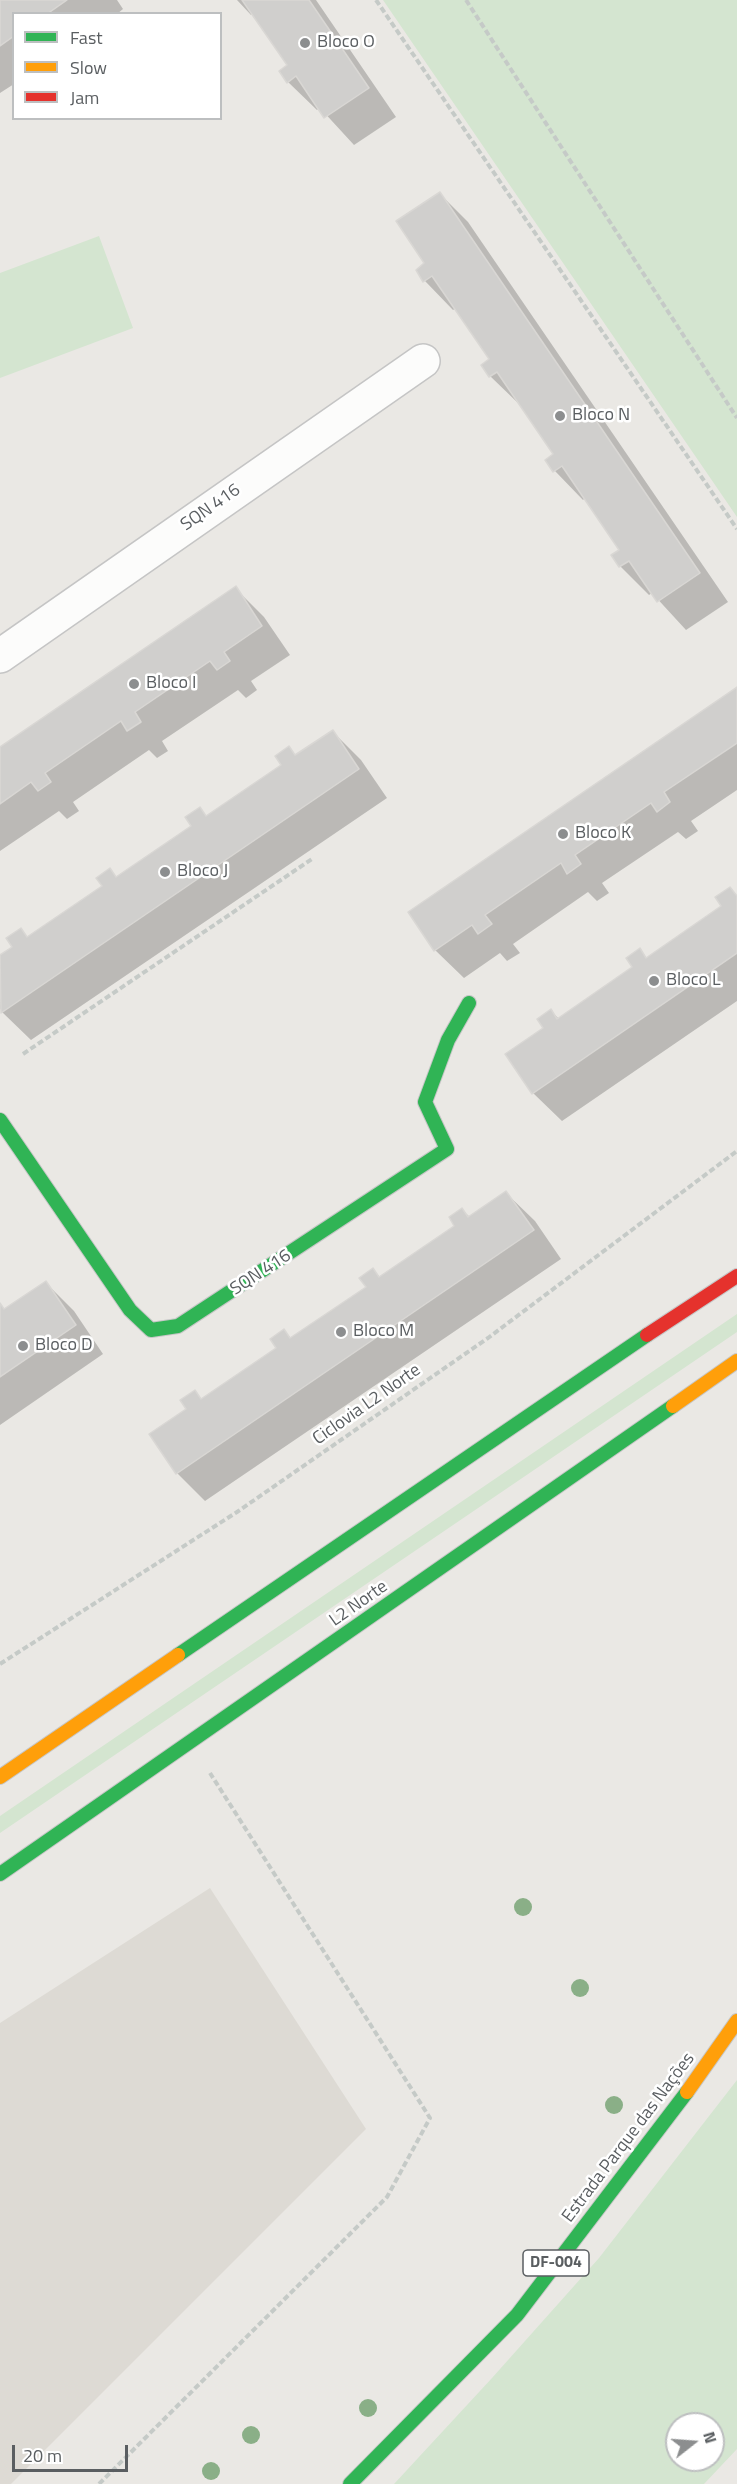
<!DOCTYPE html>
<html>
<head>
<meta charset="utf-8">
<style>
	body { margin:0 }
	#map { position:relative; width:737px; height:2484px; overflow:hidden; background:#eae8e4; font-family:"Titillium Web",sans-serif }
	canvas { display:block }
	.legend { position:absolute; left:12px; top:12px; width:210px; height:108px; box-sizing:border-box; background:#fff; border:2px solid #bdbfc0; margin:0; padding:8px 10px; list-style:none; font-size:18px; color:#5a5e61 }
	.legend li { display:flex; align-items:center; gap:12px; height:30px }
	.legend b { width:30px; border:2px solid #bdbfc0 }
	.north { position:absolute; left:665px; top:2412px; width:60px; height:60px; box-sizing:border-box; background:#fff; border:2px solid #bdbfc0; border-radius:50%; rotate:73deg; font-size:16px; font-weight:700; line-height:24px; text-align:center; color:#5a5e61 }
	.north::after { content:''; display:block; margin:auto; width:21px; height:27px; background:#8c8e8f; clip-path:polygon(50% 0,100% 100%,50% 72%,0 100%) }
	.scale { position:absolute; left:12px; top:2445px; width:116px; height:27px; box-sizing:border-box; border:3px solid #5a5e61; border-top:0; padding-left:8px; font-size:18px; line-height:21px; white-space:nowrap; color:#5a5e61; -webkit-text-stroke:4px #fff; paint-order:stroke }
</style>
</head>
<body>
<div id="map">
<canvas width="737" height="2484"></canvas>
<ul class="legend">
<li><b style="height:8px;background:#30b455"></b>Fast</li>
<li><b style="height:8px;background:#ff9f0a"></b>Slow</li>
<li><b style="height:8px;background:#e5322d"></b>Jam</li>
</ul>
<div class="north">N</div>
<div class="scale">20 m</div>
</div>
<script>
const c = document.querySelector('canvas').getContext('2d');
c.lineJoin = 'round';
function paint(path, color) { c.fillStyle = color; c.fill(path, 'evenodd'); }
function trace(path, color, width, dash) { c.strokeStyle = color; c.lineWidth = width; c.lineCap = dash ? 'butt' : 'round'; c.setLineDash(dash || []); c.stroke(path); }
function write(font, color, halo, rows, align = 'center') {
  c.font = font + ' "Titillium Web",sans-serif'; c.lineWidth = 5; c.setLineDash([]); c.textBaseline = 'middle'; c.strokeStyle = halo; c.fillStyle = color; for (const [text, x, y, turn = 0] of rows) {
    c.save(); c.translate(x, y); c.rotate((+turn || 0) * Math.PI / 180); c.textAlign = isNaN(turn) ? turn : align; if (halo) c.strokeText(text, 0, 0); c.fillText(text, 0, 0); c.restore();
  }
}
paint(new Path2D(`
	M210 1888 366 2129 11 2484H0V2023Z`), '#dddad4');
paint(new Path2D(`
	M383 0H737V517Z
	M99 236 133 328 0 378V273Z
	M737 1314V1332L0 1833V1816Z
	M737 2080V2449L704 2484H394L492 2378 599 2258ZM677 2424H713V2460H677Z`), '#d4e5d0');
paint(new Path2D(`
	M0 0H117L123 9 117 14H14V84L0 93Z
	M237 0H316L396 117 354 145 320 108 317 110 288 82 289 65 253 13 251 15Z
	M440 194 468 222 728 602 686 630 652 593 649 595 620 566 621 550 585 498 583 500 555 471 547 460 555 455 520 403 519 404 490 376 491 359 456 308 453 310 425 281 418 270 426 263Z
	M235 588 264 617 290 655 251 681 257 690 246 698 238 690 162 741 168 751 157 758 149 750 73 802 79 811 67 819 59 811 0 851V748Z
	M737 689V790L691 821 698 831 686 839 678 832 602 883 609 893 597 901 588 892 513 944 520 953 507 961 500 953 464 978 435 950Z
	M332 731 361 760 387 798 31 1040 2 1012 0 1008V957L14 947 21 930 28 938 104 887 110 870 117 878 194 826 200 809 207 817Z
	M737 897V1001L562 1121 533 1093 551 1011 559 1019 634 967 640 950 647 958Z
	M506 1193 535 1221 561 1259 205 1501 177 1473 188 1409 194 1392 202 1400 278 1348 284 1331 292 1339 368 1287 373 1270 381 1278 457 1226 462 1210 470 1217Z
	M46 1283 74 1311 103 1354 0 1425V1305L6 1310Z`), '#0003');
const building = new Path2D(`
	M0 0H67L47 14H14V36L0 46Z
	M242 0H309L369 88 324 118 296 76 287 83 279 71 287 65Z
	M440 192 700 573 657 602 629 561 619 567 611 555 619 550 562 466 553 472 545 460 553 454 497 372 489 377 481 365 489 359 432 276 423 282 416 270 424 263 396 221Z
	M236 586 262 626 224 652 230 661 217 670 210 661 135 712 141 722 127 731 121 721 45 773 51 782 38 791 31 782 0 804V747Z
	M737 687V743L664 792 670 802 657 812 651 803 575 855 581 864 567 874 561 863 485 915 492 924 478 934 472 925 434 951 408 912Z
	M333 730 359 769 1 1013 0 955 12 947 6 938 21 928 27 937 102 886 96 878 110 868 116 877 191 826 185 817 200 807 206 816 281 765 275 756 289 746 295 755Z
	M730 887 737 896V953L532 1094 505 1054 543 1028 537 1019 551 1009 557 1019 632 967 626 958 640 948 646 958 721 906 715 897Z
	M506 1191 534 1230 176 1474 149 1434 186 1409 180 1400 195 1390 201 1399 276 1348 270 1339 284 1329 290 1338 366 1287 359 1278 373 1268 379 1277 454 1226 449 1217 462 1208 468 1217Z
	M46 1281 76 1325 0 1377V1303L4 1309Z`);
paint(building, '#d0cfcd');
trace(building, '#d9d7d4', 1.5);
const street = new Path2D(`
	M0 656 423 361`);
const fast = new Path2D(`
	M0 1120 130 1310 151 1330 178 1326 447 1149 425 1102 448 1040 469 1003
	M178 1655 647 1335
	M0 1874 673 1406
	M350 2484 517 2315 687 2092`);
const slow = new Path2D(`
	M673 1406 737 1361
	M0 1777 178 1655
	M687 2092 737 2021`);
const jam = new Path2D(`
	M647 1335 737 1276`);
trace(street, '#c5c5c5', 36);
trace(fast, '#c6c6c6', 16);
trace(slow, '#c6c6c6', 16);
trace(jam, '#c6c6c6', 16);
trace(new Path2D(`
	M376 0 737 529
	M466 0 737 418
	M23 1054 312 859
	M0 1664 237 1512 488 1338 737 1151
	M99 2484 387 2197 430 2118 210 1773`), '#c5cac7', 4, [6, 3]);
trace(street, '#fcfcfb', 33);
trace(fast, '#30b455', 14);
trace(slow, '#ff9f0a', 14);
trace(jam, '#e5322d', 14);
c.fillStyle = '#8aaf87';
for (const [x, y] of [
	[523,1907],
	[580,1988],
	[614,2105],
	[368,2408],
	[251,2435],
	[211,2471]
]) { c.beginPath(); c.arc(x, y, 9, 0, 2 * Math.PI); c.fill(); }
for (const [x, y, r, color] of [
	[305,43,6,"#8c8e8f"],
	[560,416,6,"#8c8e8f"],
	[134,684,6,"#8c8e8f"],
	[563,834,6,"#8c8e8f"],
	[165,872,6,"#8c8e8f"],
	[654,981,6,"#8c8e8f"],
	[341,1332,6,"#8c8e8f"],
	[23,1346,6,"#8c8e8f"]
]) { const dot = new Path2D(); dot.arc(x, y, r, 0, 2 * Math.PI); c.fillStyle = color; c.fill(dot); trace(dot, '#fff', 2); }
for (const [x, y, w] of [
	[556,2263,66]
]) { const box = new Path2D(); box.roundRect(x - w / 2, y - 13, w, 26, 4.5); c.fillStyle = '#fff'; c.fill(box); trace(box, '#5a5e61', 1.5); }
write('bold 16px', '#5a5e61', null, [
	["DF-004",556,2263]
]);
write('18px', '#5a5e61', '#fff', [
	["Bloco O",317,43],
	["Bloco N",572,416],
	["Bloco I",146,684],
	["Bloco K",575,834],
	["Bloco J",177,872],
	["Bloco L",666,981],
	["Bloco M",353,1332],
	["Bloco D",35,1346]
], 'left');
write('18px', '#5a5e61', '#fff', [
	["SQN 416",211,508,-35],
	["SQN 416",261,1273,-33],
	["Ciclovia L2 Norte",367,1405,-35],
	["L2 Norte",359,1604,-35],
	["Estrada Parque das Nações",629,2138,-53]
]);
</script>
</body>
</html>
